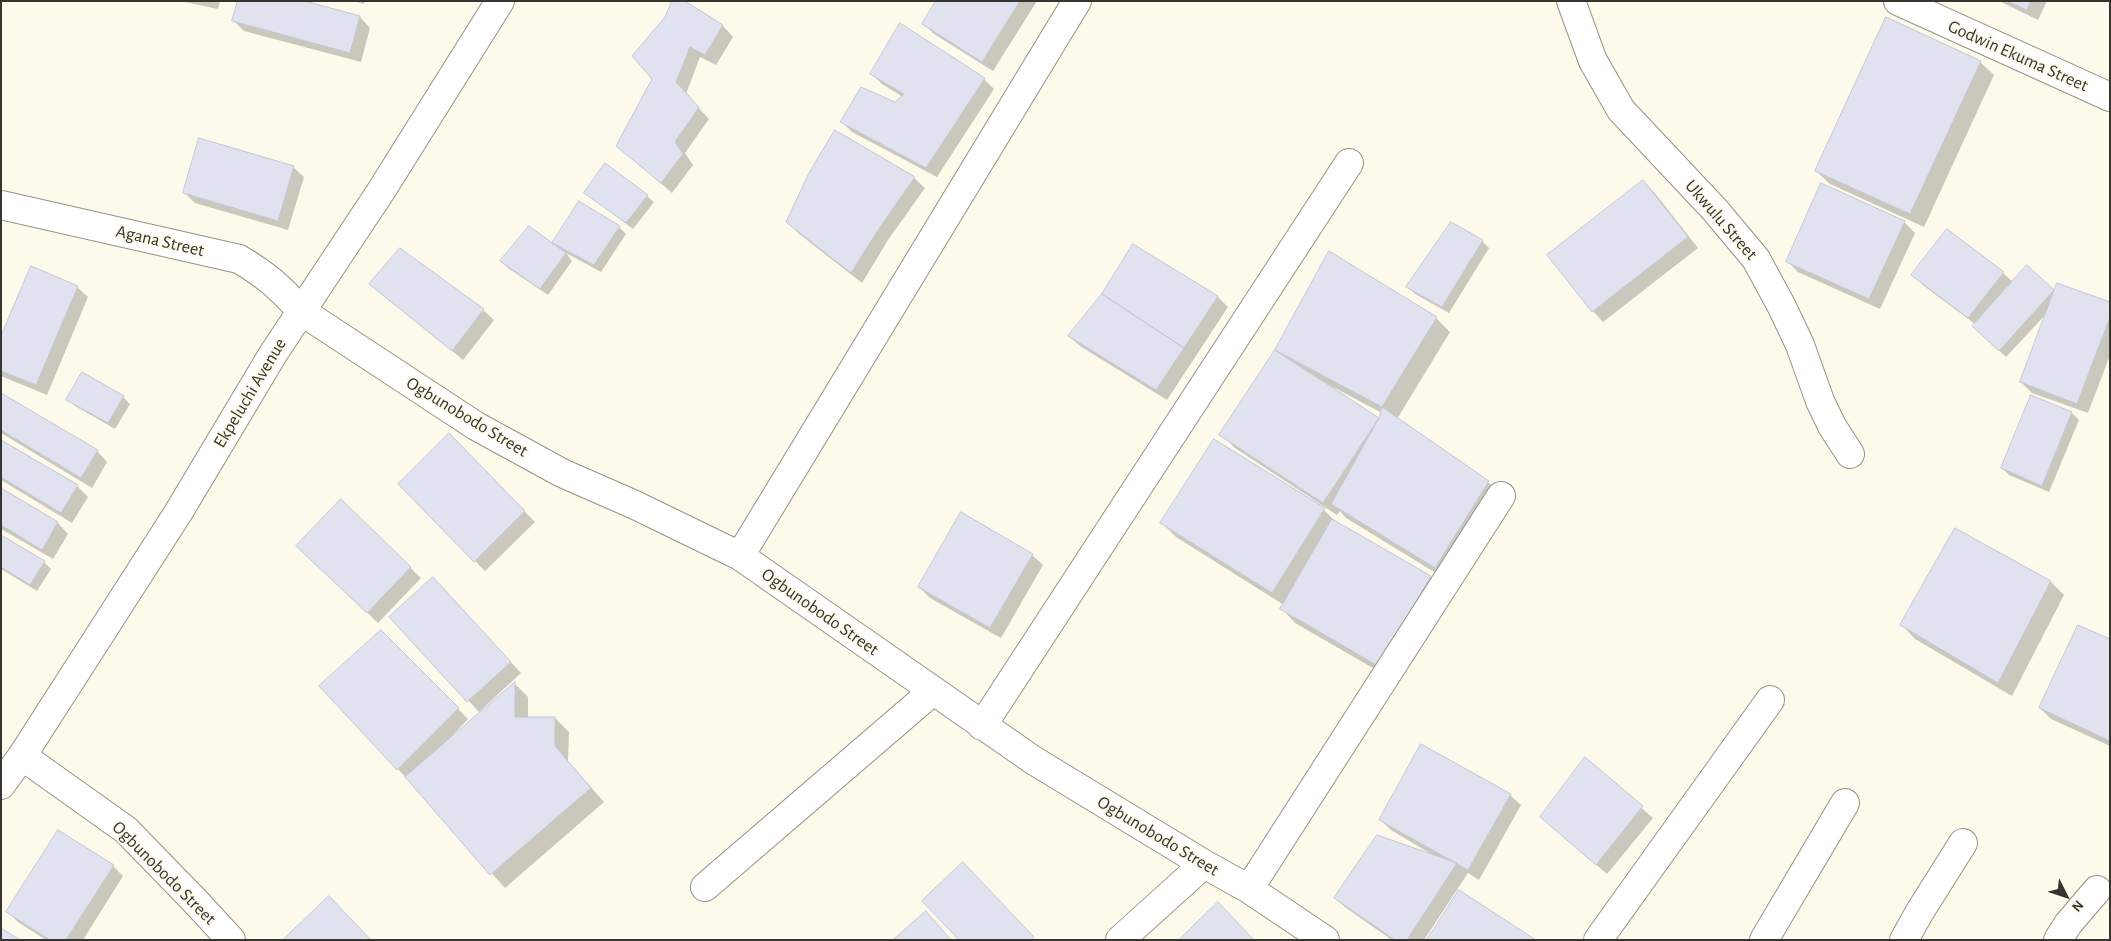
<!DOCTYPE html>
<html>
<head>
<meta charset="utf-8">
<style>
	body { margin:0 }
	#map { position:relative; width:2111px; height:941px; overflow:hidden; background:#fdf9eb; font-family:"Alegreya Sans",sans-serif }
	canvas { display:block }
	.frame { position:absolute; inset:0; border:2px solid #373530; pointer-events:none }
	.north { position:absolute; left:2041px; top:871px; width:50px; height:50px; -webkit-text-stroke:4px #fdf9eb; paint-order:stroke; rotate:131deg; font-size:14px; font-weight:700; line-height:20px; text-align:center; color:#373530 }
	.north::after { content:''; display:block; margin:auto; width:18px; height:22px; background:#373530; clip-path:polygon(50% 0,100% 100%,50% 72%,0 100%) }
</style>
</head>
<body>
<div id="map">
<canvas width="2111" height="941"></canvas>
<div class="frame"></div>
<div class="north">N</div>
</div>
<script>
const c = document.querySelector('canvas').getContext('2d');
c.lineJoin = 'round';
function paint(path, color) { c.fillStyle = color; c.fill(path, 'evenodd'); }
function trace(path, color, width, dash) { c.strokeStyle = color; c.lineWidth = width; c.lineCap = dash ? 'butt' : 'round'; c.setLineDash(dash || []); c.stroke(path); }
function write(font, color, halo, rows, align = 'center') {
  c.font = font + ' "Alegreya Sans",sans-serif'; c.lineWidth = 4; c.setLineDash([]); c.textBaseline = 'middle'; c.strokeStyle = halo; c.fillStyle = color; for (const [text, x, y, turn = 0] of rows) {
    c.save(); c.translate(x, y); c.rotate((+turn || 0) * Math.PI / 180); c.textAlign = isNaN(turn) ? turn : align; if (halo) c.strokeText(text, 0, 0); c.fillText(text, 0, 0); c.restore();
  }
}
paint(new Path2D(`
	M180 1H220L218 9Z
	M354 1H365L364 4Z
	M683 1 723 26 733 37 716 65 700 57 686 94 709 119 685 153 693 165 672 193 617 146 653 79Z
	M938 1H1037L993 71 934 34 923 23Z
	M1999 1H2047L2038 20Z
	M360 17 370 28 361 62 244 31 234 21Z
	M1980 62 1994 75 1924 227 1830 184 1816 171Z
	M872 74 984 79 994 89 937 177 852 132 842 122 896 104 903 97 882 84Z
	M835 131 914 178 925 188 888 240 862 283 798 233 788 222Z
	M293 167 304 177 288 230 195 203 184 192Z
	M1643 181 1654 192 1698 248 1603 322 1593 311Z
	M585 193 647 196 654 202 633 229Z
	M579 203 619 227 626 234 601 272 566 253 572 261 548 295 508 268 501 261 552 244Z
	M1904 222 1915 233 1880 309 1798 272 1787 261Z
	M1482 241 1489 248 1449 313 1415 294 1408 287Z
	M1134 245 1218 297 1228 307 1167 400 1080 346 1069 336 1103 295Z
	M400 250 483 310 494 320 463 360 370 283Z
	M1329 253 1436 318 1450 332 1397 419 1488 482 1502 495 1449 581 1346 518 1340 511 1337 515 1235 448 1221 434 1276 350ZM1331 386 1382 413 1380 420 1330 388Z
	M2027 267 2055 293 2110 303V355L2088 413 2032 393 2021 382 2048 312 2006 357 1980 333 1975 324 1924 286 1913 275 2003 273 2013 282Z
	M77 287 88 297 47 395 1 376V339Z
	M1 394 97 451 107 462 92 488 1 433Z
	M123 397 130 404 115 429 75 406 68 399Z
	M2072 413 2079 420 2049 492 2009 475 2002 468Z
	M449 435 535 522 485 571 399 484Z
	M1 441 77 486 88 497 72 523 1 480Z
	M1 489 58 523 68 534 53 559 1 529Z
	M341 501 421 578 378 623 308 556Z
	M1323 509 1338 524 1430 577 1443 590 1392 679 1295 623 1282 609 1284 605 1176 537 1162 523Z
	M1956 530 2051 582 2064 595 2012 696 1915 639 1902 625Z
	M1 536 44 562 51 569 37 591 1 569Z
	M1032 555 1043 565 1001 638 930 598 919 587Z
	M433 578 521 673 479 712 391 617Z
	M381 632 468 719 449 739 450 740 515 684 528 697V718H555L569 732 568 761 604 802 505 888 398 769Z
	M2110 641V746L2051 719 2040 708Z
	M1585 759 1653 818 1607 874 1541 817Z
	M1510 795 1521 805 1479 880 1468 873 1424 940H1392L1346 908 1335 898 1436 857 1391 830 1381 820Z
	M113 866 123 876 83 940H46L18 922 8 912Z`), '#0003');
const building = new Path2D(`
	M238 1H305L360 16 350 53 232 21Z
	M672 1H685L723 25 705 55 690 47 676 82 699 107 675 142 683 154 661 183 616 146 652 79 632 56 665 17Z
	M936 1H1020L982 62 922 24Z
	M2008 1H2031L2027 10Z
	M1886 17 1981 61 1910 214 1815 171Z
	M900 23 985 78 926 168 840 122 861 87 895 102 904 94 870 74Z
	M835 130 915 177 878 230 851 273 786 222 809 173Z
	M199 138 294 166 278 221 183 193Z
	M605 163 648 195 626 223 584 193Z
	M1643 180 1688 237 1592 312 1547 255Z
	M1821 183 1905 221 1869 299 1786 262Z
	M579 201 620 226 594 265 552 243Z
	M1451 222 1483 240 1442 307 1406 287Z
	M529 226 566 253 540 289 500 261Z
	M1947 229 2004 272 1968 318 1911 275Z
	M1133 244 1218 296 1184 348 1102 294Z
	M400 248 484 309 452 351 369 284Z
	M1329 251 1437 317 1382 407 1275 350Z
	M2027 265 2054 290 1999 351 1972 326Z
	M31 266 78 286 36 385 1 371V336Z
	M2057 283 2110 302V317L2077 404 2020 382Z
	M1102 294 1184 348 1156 390 1068 336Z
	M1275 350 1379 418 1323 503 1219 435Z
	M82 372 124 396 108 423 66 400Z
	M1 393 98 450 81 478 1 430Z
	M2031 395 2072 412 2042 486 2001 468Z
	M1382 407 1489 481 1435 568 1331 504 1379 418Z
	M449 433 525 511 474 562 398 484Z
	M1214 439 1325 508 1272 593 1160 523Z
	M1 440 78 485 61 513 1 477Z
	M1 488 58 522 42 550 1 525Z
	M341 499 411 567 367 613 296 546Z
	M961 512 1033 554 990 628 918 587Z
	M1332 519 1431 576 1378 666 1280 609Z
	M1955 528 2051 581 1998 683 1900 625Z
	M1 535 45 561 30 585 1 567Z
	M433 577 511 662 467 702 389 617Z
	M2078 625 2110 639V741L2039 708Z
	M381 630 459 708 397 770 319 686Z
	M515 682V717H555V746L591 788 490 875 405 777Z
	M1421 744 1511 794 1468 870 1379 820Z
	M1585 757 1643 806 1596 865 1540 817Z
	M58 830 114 865 66 940H50L6 912Z
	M1377 835 1457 863 1407 940H1395L1334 898Z
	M963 862 1034 937 1031 940H959L922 901Z
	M1459 890 1536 940H1427Z
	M329 896 371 940H283Z
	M1218 902 1254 940H1179Z
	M926 911 951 940H893Z
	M1 928 20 940H1Z`);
paint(building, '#e0e2ef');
trace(building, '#c5c6d4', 1);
const street = new Path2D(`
	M1571 1 1593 61 1621 110 1715 210 1756 259 1782 307 1800 345 1820 401 1832 426 1850 454
	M1898 1 2110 97
	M1 205 239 259C266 275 280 287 301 311L476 426 562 473 635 505 740 556 1033 760 1204 864 1249 889 1325 940
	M740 556 1077 1
	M982 726 1349 163
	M22 756 126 830 196 902 231 940
	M705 887 933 691
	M1249 889 1501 496
	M1120 940 1204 864
	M1598 940 1770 700
	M1764 940 1845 803
	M1904 940 1919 913 1963 843
	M2058 940 2068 924 2097 890`);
const secondary = new Path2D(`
	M1 785 22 756 178 513 273 354 381 191 500 1`);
trace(street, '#969285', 30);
trace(secondary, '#969285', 30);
trace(street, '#fff', 28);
trace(secondary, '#fff', 28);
write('18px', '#373530', '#fdf9eb', [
	["Godwin Ekuma Street",2018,56,24],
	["Ukwulu Street",1721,220,49],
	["Agana Street",160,241,13],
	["Ekpeluchi Avenue",250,393,-59],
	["Ogbunobodo Street",467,417,31],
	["Ogbunobodo Street",820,612,35],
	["Ogbunobodo Street",1158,836,31],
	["Ogbunobodo Street",164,873,45]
]);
</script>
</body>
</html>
